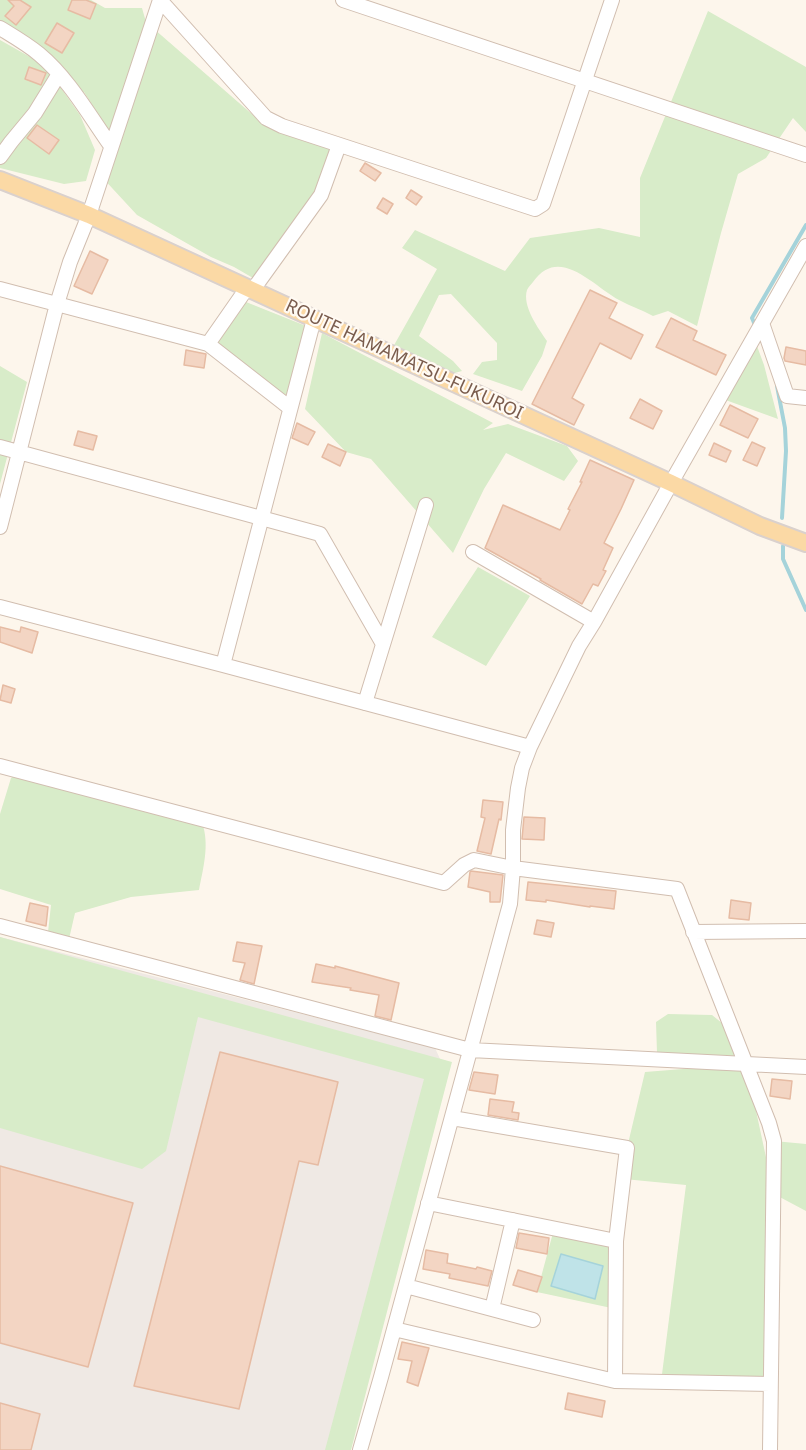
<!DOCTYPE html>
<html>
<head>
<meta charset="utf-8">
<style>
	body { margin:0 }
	canvas { display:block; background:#fdf6ec }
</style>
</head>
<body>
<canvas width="806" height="1450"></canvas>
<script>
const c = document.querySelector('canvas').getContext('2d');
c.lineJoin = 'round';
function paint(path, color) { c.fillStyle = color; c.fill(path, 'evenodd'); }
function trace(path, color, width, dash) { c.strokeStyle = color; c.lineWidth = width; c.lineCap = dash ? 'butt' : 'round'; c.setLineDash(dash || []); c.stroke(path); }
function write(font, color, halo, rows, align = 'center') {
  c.font = font + ' "Noto Sans",sans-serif'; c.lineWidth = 4.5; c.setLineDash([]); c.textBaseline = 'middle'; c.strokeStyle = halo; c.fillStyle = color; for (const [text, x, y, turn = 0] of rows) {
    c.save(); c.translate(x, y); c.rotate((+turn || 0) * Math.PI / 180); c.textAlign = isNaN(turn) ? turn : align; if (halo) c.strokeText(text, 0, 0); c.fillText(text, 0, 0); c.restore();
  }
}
paint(new Path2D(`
	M0 937 435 1048 446 1072 342 1450H0Z`), '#efe9e4');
paint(new Path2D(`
	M0 0H91L105 8H142L146 22 261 122 334 150 316 198 253 278 234 267 211 257 137 215 100 175 106 127 84 92 75 95 53 57 0 24Z
	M708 11 806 67V132L793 118 766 158 738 174 721 233 697 326 668 311 653 316C642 310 630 306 619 300 592 285 559 245 533 282 531 285 528 287 527 290 522 306 538 328 547 341L542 356 522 391 473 374 482 362 497 360V343L451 294 439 295 419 336 453 361 462 371 451 374 393 347 437 269 402 248 415 230 505 271 530 238 599 228 640 237V178Z
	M0 40 39 62 61 88 80 115 95 150 86 181 64 184 0 168Z
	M246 302 311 328 292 401 208 344Z
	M322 333 493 423 483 430 508 424 567 446 578 461 564 481 506 453 484 489 453 553 371 459 346 452 305 409Z
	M754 338 764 365 778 419 720 398Z
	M0 366 27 382 0 484Z
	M478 567 530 596 486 666 432 637Z
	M20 772 202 823C210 844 203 869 199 890L131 897 75 913 69 939 48 932 51 905 0 889V814L11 778Z
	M0 937 452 1062 351 1450H325L424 1079 198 1017 166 1151 142 1169 0 1128Z
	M668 1014 712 1015 733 1032 737 1059 657 1053 656 1022Z
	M746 1064 773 1190 774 1141 806 1144V1211L774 1194 770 1384 661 1382 686 1185 624 1179 627 1148 645 1072Z
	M554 1229 616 1241V1309L537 1292Z`), '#d8ecc9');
const water = new Path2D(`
	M561 1254 603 1266 595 1299 551 1286Z`);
paint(water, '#bfe3e8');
trace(water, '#a5d3da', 1.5);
trace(new Path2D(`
	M755 325 752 318 806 225
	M777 386 785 428 786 451 782 518
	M783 546V559L806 610`), '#a5d3da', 4);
const building = new Path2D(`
	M8 0H20L31 7 16 25 5 16 14 6Z
	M72 0H86L96 4 90 19 68 10Z
	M57 23 74 33 62 53 45 43Z
	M29 67 46 73 41 85 25 79Z
	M37 125 59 140 49 154 27 138Z
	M365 163 381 173 375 181 360 171Z
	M411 190 422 197 416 205 406 198Z
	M383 198 393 204 387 214 377 208Z
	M90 251 108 260 92 294 74 286Z
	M590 290 617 303 609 318 643 335 631 359 600 343 572 398 584 405 574 425 532 404Z
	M671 318 697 331 693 340 726 355 716 375 656 347Z
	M786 347 806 351V365L785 361 784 358Z
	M186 350 206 354 204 368 184 365Z
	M640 399 662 411 653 429 630 418Z
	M730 405 758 419 748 438 720 425Z
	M297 423 315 432 308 445 292 438Z
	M78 431 97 436 93 450 74 445Z
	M752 442 765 448 757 466 743 460Z
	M714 443 731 451 726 462 709 455Z
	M328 444 346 452 340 466 322 457Z
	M590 460 634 480 621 509 604 543 613 548 603 570 606 571 598 586 593 584 582 604 540 580 541 579 485 548 503 505 560 530 570 510 568 509 582 482H580Z
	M0 627 20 632 21 627 38 632 32 653 0 642Z
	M3 685 15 689 11 703 0 700Z
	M483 800 503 802 501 820 499 819 491 854 477 851 485 818 481 817Z
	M524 817 545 818 544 840 522 839Z
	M471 871 503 875 500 902H490V892L468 887 470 872Z
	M528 882 616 891 614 909 590 906V907L546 900V902L526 900Z
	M731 900 751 903 749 920 729 918Z
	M30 903 48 907 46 926 26 921Z
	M537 920 554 923 551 937 534 934Z
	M237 942 262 946 254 984 240 980 245 963 233 961Z
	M316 964 335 968V966L399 983 391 1020 375 1016 379 995 350 990 351 988 312 982Z
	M220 1052 338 1082 318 1165 299 1161 239 1409 134 1386Z
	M474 1072 498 1075 495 1094 469 1090Z
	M772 1079 792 1081 790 1099 770 1096Z
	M490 1099 514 1102 512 1112 519 1113 518 1120 488 1115Z
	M0 1166 133 1203 88 1367 0 1343Z
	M519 1233 549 1238 547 1254 516 1248Z
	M426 1250 448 1254 447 1263 476 1269 477 1267 492 1271 488 1286 449 1278 450 1274 423 1269Z
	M518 1270 542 1277 537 1292 513 1285Z
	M402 1342 429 1348 418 1386 407 1382 412 1361 398 1359Z
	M568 1393 605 1401 602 1417 565 1409Z
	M0 1403 40 1414 31 1450H0Z`);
paint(building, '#f3d5c3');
trace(building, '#e6bba3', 1.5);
const minor = new Path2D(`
	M343 0 806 155
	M0 28C13 36 27 44 39 54 69 79 89 115 111 146
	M0 157 11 142 35 113 59 74
	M0 289 208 344 290 408
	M252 291 321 195 339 145
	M762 323 787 396 806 398
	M208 344 247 288
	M0 447 320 534 383 644
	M0 527 57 304 70 262 89 215 160 0 266 118 282 126 535 209 543 204 612 0
	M473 552 594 622
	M0 607 223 665 530 747
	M223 665 314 319
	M365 703 426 505
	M0 766 444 883 464 865 474 860 513 868 677 889 769 1123 774 1141 770 1450
	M0 926 470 1050 806 1067
	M693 932 806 931
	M452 1118 627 1148 616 1241
	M428 1203 616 1241 615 1381
	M406 1286 533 1320
	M492 1309 513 1220
	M394 1329 615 1381 770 1384
	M360 1450 381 1377 510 904 513 868V830L518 788 522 768 530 747 579 646 594 622 671 483 806 246`);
const major = new Path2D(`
	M0 180 89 215 671 483 760 526 806 543`);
trace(minor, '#d1beb0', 16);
trace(major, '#dad1cd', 20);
trace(minor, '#fff', 14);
trace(major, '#fbd9a5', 16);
write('18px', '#7a5c4d', '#fffaf3', [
	["ROUTE HAMAMATSU-FUKUROI",404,360,25]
]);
</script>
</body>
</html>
